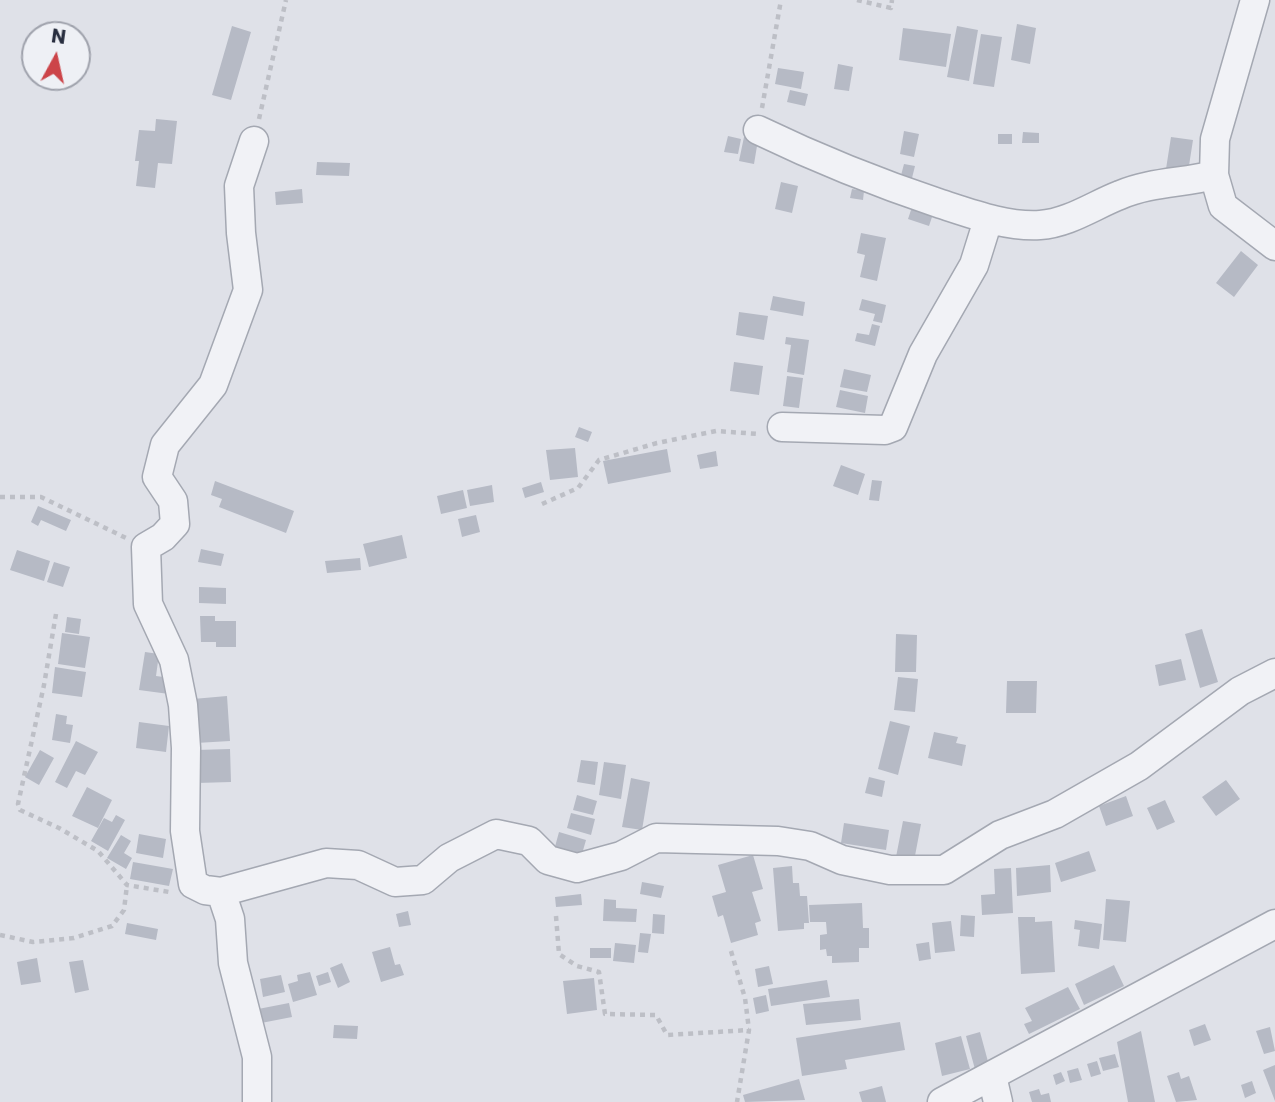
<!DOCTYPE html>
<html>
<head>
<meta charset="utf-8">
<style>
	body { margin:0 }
	#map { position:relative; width:1275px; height:1102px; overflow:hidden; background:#dfe1e8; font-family:Poppins,sans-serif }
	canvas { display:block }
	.north { position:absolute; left:21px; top:21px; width:70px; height:70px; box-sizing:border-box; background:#eef0f5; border:2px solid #9fa2ac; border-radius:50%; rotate:8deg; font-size:19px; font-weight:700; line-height:28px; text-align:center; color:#282e3f }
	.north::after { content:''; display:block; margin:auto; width:24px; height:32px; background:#cc4449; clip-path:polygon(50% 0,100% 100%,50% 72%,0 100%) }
</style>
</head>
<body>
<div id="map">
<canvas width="1275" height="1102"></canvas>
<div class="north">N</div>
</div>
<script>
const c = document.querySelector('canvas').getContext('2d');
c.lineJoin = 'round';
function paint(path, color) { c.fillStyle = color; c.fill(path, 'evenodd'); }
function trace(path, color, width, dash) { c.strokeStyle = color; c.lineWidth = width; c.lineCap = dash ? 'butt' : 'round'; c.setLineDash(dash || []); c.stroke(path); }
paint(new Path2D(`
	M1017 24 1036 28 1030 64 1011 60Z
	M232 26 251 32 231 100 212 95Z
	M957 26 978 30 969 81 947 77Z
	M903 28 951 34 946 67 899 60Z
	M981 34 1002 37 994 87 973 84Z
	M838 64 853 67 849 91 834 89Z
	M778 68 804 72 801 89 775 84Z
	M790 90 808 94 805 106 787 102Z
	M156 119 177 121 172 164 158 163 155 188 136 186 139 161H135L139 130 155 131Z
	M904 131 919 134 914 157 900 154Z
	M1023 132 1039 133V143H1022Z
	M998 134H1012V144H998Z
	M728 136 741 139 738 154 724 152Z
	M744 137 758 140 754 164 739 161Z
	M1171 137 1193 140 1188 172 1166 169Z
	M317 162 350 163 349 176 316 175Z
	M904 164 915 166 910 186 899 183Z
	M781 182 798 186 792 213 775 209Z
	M302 189 303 203 276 205 275 192Z
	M852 189 864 191 863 200 850 198Z
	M912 207 933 214 929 226 908 219Z
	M861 233 886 238 877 281 860 277 865 255 857 253Z
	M1241 251 1258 265 1234 297 1216 283Z
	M773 296 805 302 803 316 770 310Z
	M862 299 886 305 882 323 873 321 875 314 859 310Z
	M739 312 768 316 764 340 736 335Z
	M872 324 880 326 875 346 855 341 857 333 869 335Z
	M786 337 809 340 804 375 787 372 791 345 785 344Z
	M734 362 763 366 759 395 730 391Z
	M844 369 871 375 867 392 840 387Z
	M787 376 803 378 799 408 783 406Z
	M840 390 868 396 865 413 836 407Z
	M579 427 592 432 588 442 575 437Z
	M575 448 578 477 550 480 546 450Z
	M667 449 671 472 608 484 603 461Z
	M716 451 718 466 700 469 697 455Z
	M841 465 865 474 858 495 833 486Z
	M872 480 882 481 879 501 869 500Z
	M215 481 294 511 286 533 219 507 222 499 211 495Z
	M541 482 544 492 525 498 522 488Z
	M492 485 494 502 470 506 467 490Z
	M463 490 467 508 441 514 437 496Z
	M38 506 71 520 66 531 41 520 38 526 31 522Z
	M476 515 480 532 462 537 458 519Z
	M402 535 407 558 369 567 363 544Z
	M201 549 224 554 221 566 198 562Z
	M17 550 50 561 44 581 10 570Z
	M360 558 361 570 327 573 325 561Z
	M54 562 70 567 63 587 47 582Z
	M199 587 226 588V604L199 603Z
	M200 616H215V621H236V647H216V642H201Z
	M67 617 81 619 79 634 65 632Z
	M1202 629 1218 682 1200 688 1185 634Z
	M62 633 90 637 85 668 58 664Z
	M896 634 917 635 916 672H895Z
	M145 652 159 654 156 676 171 678 169 694 139 690Z
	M1181 659 1186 680 1159 686 1155 665Z
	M55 667 86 672 82 697 52 693Z
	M898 677 918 679 915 712 894 710Z
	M1007 681H1037L1036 713H1006Z
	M227 696 230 741 196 743 193 699Z
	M56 714 67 716 66 724 73 725 70 743 52 740Z
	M890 721 910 726 898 775 878 769Z
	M139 722 169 726 166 752 136 748Z
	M934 732 958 737 956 743 966 745 962 766 928 758Z
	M76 741 98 752 85 775 76 771 67 788 55 782Z
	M230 749 231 782 197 783 196 750Z
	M40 750 54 758 39 785 25 777Z
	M581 760 598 762 595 785 577 782Z
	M604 762 626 765 621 799 599 795Z
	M869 777 885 781 882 797 865 793Z
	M631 778 650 782 642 830 622 827Z
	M1226 780 1240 799 1216 816 1202 797Z
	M87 787 112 800 98 828 72 816Z
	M577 795 597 801 593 815 573 810Z
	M1126 796 1133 816 1106 826 1099 806Z
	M1165 800 1175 822 1157 830 1147 808Z
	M571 813 595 819 591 835 567 828Z
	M116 815 125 820 108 851 91 841 104 818 112 822Z
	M903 821 921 824 914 861 896 857Z
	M844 823 889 830 886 850 841 843Z
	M559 832 586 840 580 861 553 854Z
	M139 834 166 839 163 858 136 853Z
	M121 835 131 841 124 853 132 858 126 869 107 858Z
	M1089 851 1096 871 1061 882 1055 863Z
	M753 855 763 889 752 892 761 921 755 923 758 935 731 943 723 915 718 917 712 896 726 892 718 865Z
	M133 862 173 869 169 886 130 879Z
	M1050 865 1051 892 1017 896 1016 868Z
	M792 866 793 883H799L800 896H807L809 923H804V929L778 931 773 868Z
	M1011 868 1013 913 982 915 981 895 995 894 994 869Z
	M642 882 664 886 661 898 640 894Z
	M581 894 582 905 556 907 555 897Z
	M604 899 616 900V908L637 909 636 922 603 921Z
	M1106 899 1130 901 1126 942 1103 940Z
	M862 903 863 928H869V948H859V962L832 963V956H827L826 949 820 950V935L827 934 826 922H810L809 905Z
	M408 911 411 925 399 927 396 914Z
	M653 914 665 915 664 934 652 933Z
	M961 915 975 916 974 937 960 936Z
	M1018 917H1035V922L1052 921 1055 972 1021 974Z
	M1075 920 1102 924 1099 949 1078 946 1080 930 1074 929Z
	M951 921 955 951 935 953 932 923Z
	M127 923 158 929 156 940 125 934Z
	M640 933 651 934 648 953 638 952Z
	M929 942 931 959 919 961 916 944Z
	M615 943 636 945 634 963 613 961Z
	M390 947 395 965 400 964 404 975 381 982 372 952Z
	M590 948H611V958H590Z
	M37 958 41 982 21 985 17 962Z
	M83 960 89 990 75 993 69 962Z
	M342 963 350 982 338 988 330 968Z
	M1114 965 1124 986 1084 1005 1075 984Z
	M769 966 773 984 758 987 755 969Z
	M310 972 317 995 293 1002 288 984 298 981 297 975Z
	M328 972 331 982 319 986 316 976Z
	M281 975 285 992 263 997 260 979Z
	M594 978 597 1010 567 1014 563 981Z
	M827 980 830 997 771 1006 768 989Z
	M1068 987 1080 1009 1029 1034 1024 1024 1032 1021 1025 1008Z
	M766 995 769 1011 756 1014 753 998Z
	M859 999 861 1020 806 1025 803 1004Z
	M289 1003 292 1017 256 1024 253 1010Z
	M900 1022 905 1050 845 1060 847 1069 802 1076 796 1038Z
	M1205 1024 1211 1040 1194 1046 1189 1030Z
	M334 1025 358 1026 357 1039 333 1038Z
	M1270 1027 1275 1051 1264 1054 1256 1031Z
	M1141 1031 1155 1102H1128L1117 1042Z
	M980 1032 990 1069 976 1073 966 1036Z
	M961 1036 970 1069 942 1076 935 1043Z
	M1115 1054 1119 1067 1103 1071 1099 1058Z
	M1097 1061 1101 1074 1091 1077 1087 1064Z
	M1275 1065V1101L1263 1070Z
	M1078 1068 1082 1080 1070 1083 1067 1071Z
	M1061 1072 1065 1081 1056 1085 1053 1075Z
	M1179 1072 1181 1079 1189 1076 1197 1100 1176 1102 1167 1076Z
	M799 1079 805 1100 745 1102 743 1095Z
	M1252 1081 1256 1093 1245 1098 1241 1085Z
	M882 1086 886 1102H862L859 1092Z
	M1039 1089 1041 1095 1049 1093 1051 1102H1032L1029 1092Z`), '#b6bac5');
const minor = new Path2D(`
	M1255 0 1215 139 1214 175 1223 206 1275 246
	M758 130C818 159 878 183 941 204 972 214 1007 227 1040 225 1069 223 1094 205 1120 195 1150 182 1183 183 1214 175
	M254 141 239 186 241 233 248 290 213 385 165 445 157 477 173 501 175 524 163 537 146 547 148 604 174 660 183 705 186 748 185 831 193 884 205 890 221 892 230 919 233 963 257 1057V1102
	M782 427 885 430 893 427 923 354 974 265 988 220
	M221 892 326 863 358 865 395 882 423 880 449 858 496 834 529 841 548 860 577 868 621 856 656 838 778 841 810 846 842 860 890 870H944L1000 835 1055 814 1139 766 1240 691 1275 673
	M992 1076 998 1102
	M942 1102 1275 924`);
trace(minor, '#a4a8b2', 31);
trace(new Path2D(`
	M857 0 891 8 892 0
	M762 108 781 0
	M259 119 286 0
	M0 497H41L126 538
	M542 504 578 488 599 460 657 443 716 431 759 434
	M56 614 44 685 18 804 20 810 59 828 98 851 127 885 169 892
	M556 916 559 954 577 966 599 972 605 1014 656 1015 667 1035 749 1030
	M0 935 33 942 74 938 112 926 124 910 127 885
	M731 951 745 998 749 1030 737 1102`), '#bdbfc6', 4.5, [5, 5]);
trace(minor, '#f1f2f6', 28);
</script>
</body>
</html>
